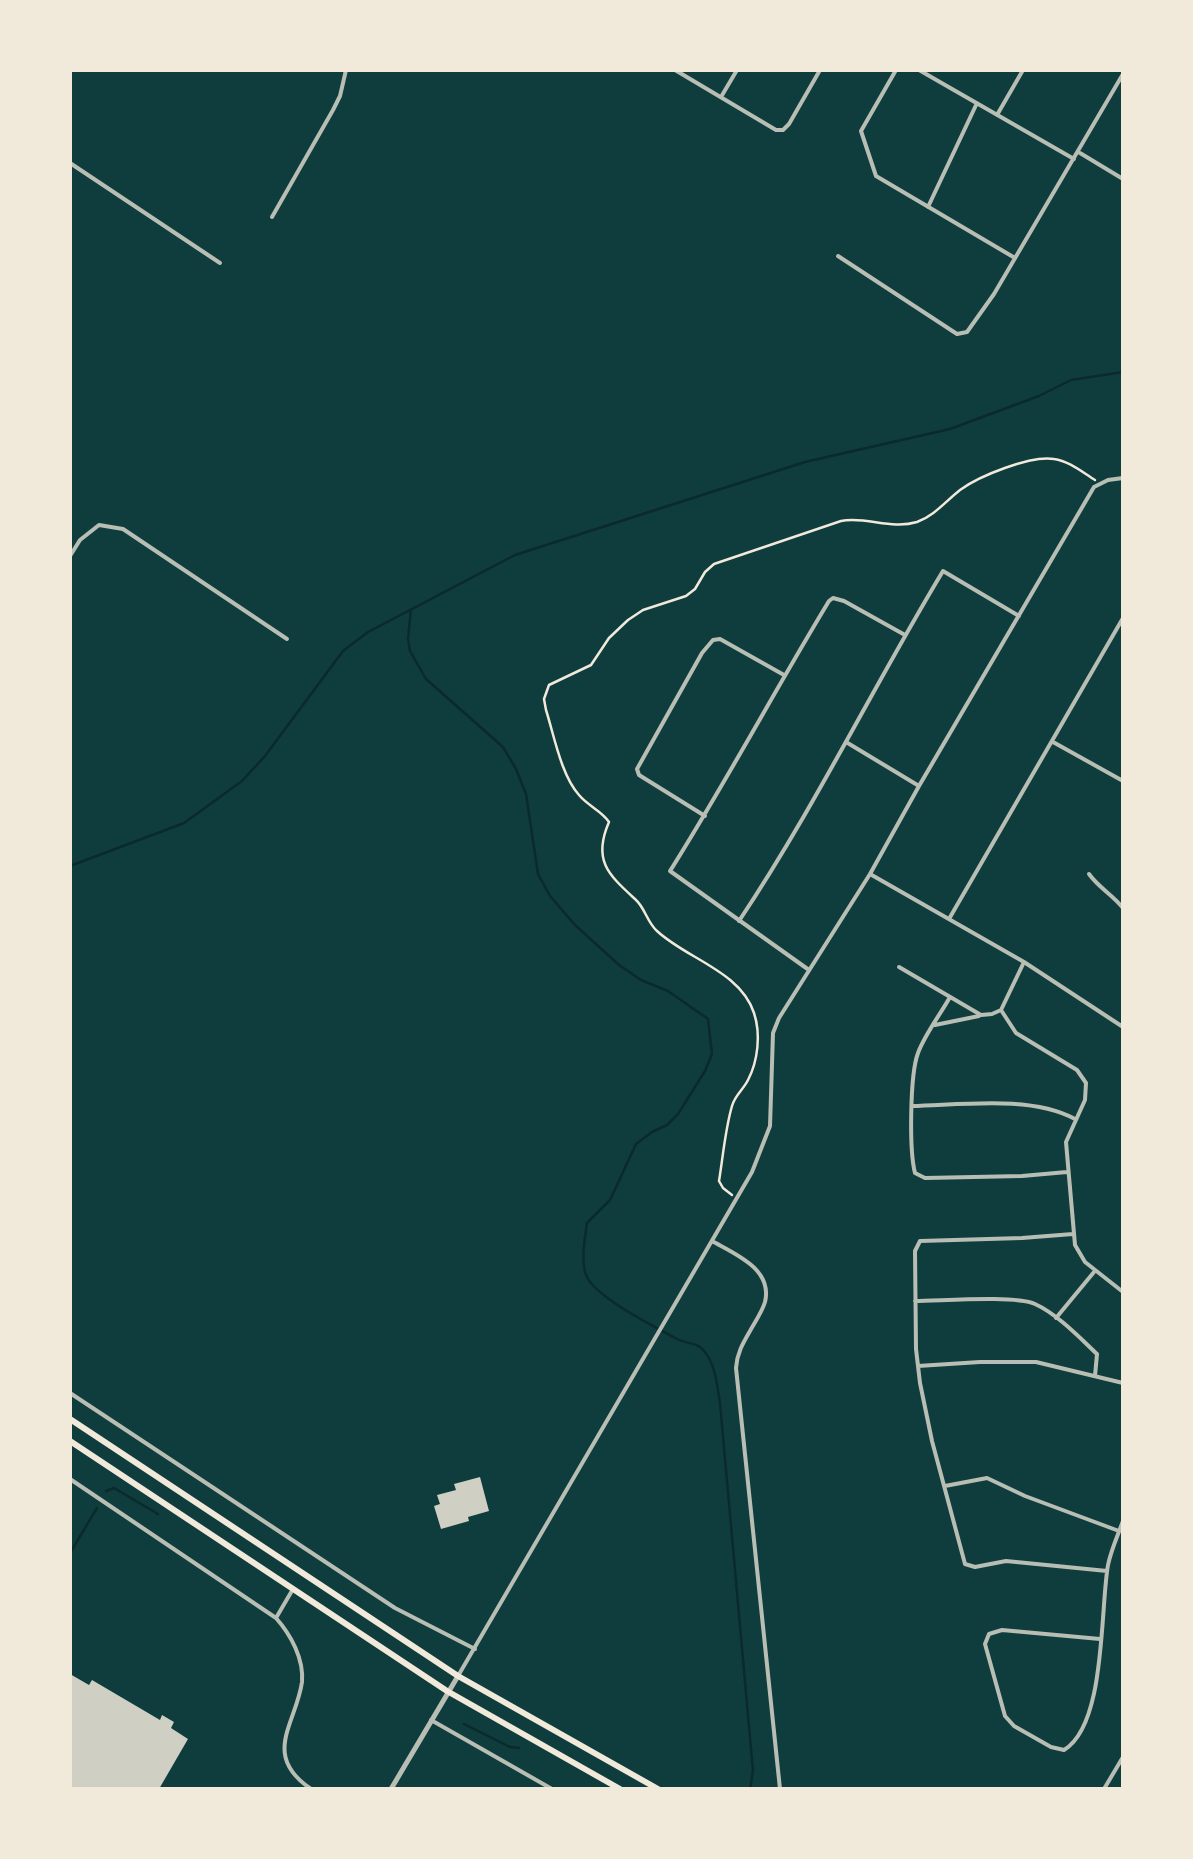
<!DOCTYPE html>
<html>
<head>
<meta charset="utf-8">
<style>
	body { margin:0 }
	#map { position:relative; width:1193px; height:1859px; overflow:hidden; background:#0f3d3e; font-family:"Noto Sans",sans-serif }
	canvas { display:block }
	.frame { position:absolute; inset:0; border:72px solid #f1e9da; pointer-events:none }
</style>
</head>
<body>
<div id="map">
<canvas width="1193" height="1859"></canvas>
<div class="frame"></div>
</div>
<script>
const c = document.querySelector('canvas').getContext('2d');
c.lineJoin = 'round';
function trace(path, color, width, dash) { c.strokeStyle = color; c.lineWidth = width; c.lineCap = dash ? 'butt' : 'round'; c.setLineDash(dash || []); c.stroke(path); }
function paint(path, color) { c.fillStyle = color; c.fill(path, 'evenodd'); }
trace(new Path2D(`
	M411 609 408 639 410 651 426 679 503 747 516 769 526 794 538 874 550 896 575 925 619 965 641 980 668 991 708 1019 712 1054 705 1071 678 1114 667 1125 652 1132 636 1144 610 1200 587 1223C585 1238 580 1263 587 1277 597 1298 655 1327 677 1339 687 1344 697 1342 704 1351 716 1365 717 1386 720 1403L753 1771 750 1789
	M70 866 184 823 242 781 265 756 343 651 368 632 515 555 805 462 950 429 1039 396 1071 380 1123 372
	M106 1491 114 1488 158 1514
	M70 1553 97 1508
	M464 1724 510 1747 519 1748`), '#0a2a2b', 2.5);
paint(new Path2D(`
	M480 1477 489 1511 468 1517 469 1521 441 1529 434 1506 440 1504 437 1495 456 1490 454 1484Z
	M70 1674 89 1685 92 1680 160 1720 162 1715 174 1722 171 1728 188 1739 159 1789H70Z`), '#cfcfc3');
trace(new Path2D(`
	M732 1195 723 1188 719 1181C723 1157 725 1130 732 1106 735 1095 743 1090 748 1080 758 1061 761 1034 754 1013 740 971 687 959 657 931 647 922 645 908 636 900 609 875 592 861 609 822 602 811 588 806 579 795 561 775 554 735 546 710L544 699 549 685 591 665 609 638 628 620 643 610 686 596 695 589 705 572 714 564 841 521C866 516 891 530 917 522 934 516 946 501 960 490 979 476 1031 455 1054 459 1069 461 1082 472 1095 480`), '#f1e9da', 2.5);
trace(new Path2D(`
	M675 70 776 130H783
	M896 70 861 131 876 176 1015 258
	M919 70 1074 159
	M721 97 737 70
	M997 115 1023 70
	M783 130 789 124 820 70
	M1080 153 1123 179
	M70 163 220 263
	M928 207 977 103
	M272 217 333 110 340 96 346 70
	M838 256 957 334 967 332 994 294 1123 74
	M70 556 80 540 99 525 123 529 287 639
	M846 742 919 786
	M1053 742 1123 781
	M705 816 639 775 637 769 702 653 713 640 720 639 784 675
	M870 874 1024 962 1123 1027
	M1089 874C1099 888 1113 895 1123 908
	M949 919 1123 618
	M739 921C814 809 873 687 943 571L1019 616
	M899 967 981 1015 992 1014 1001 1010 1016 1033 1077 1070 1086 1083 1085 1100 1066 1142 1075 1245 1085 1262 1123 1292
	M809 970 670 871C726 782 775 690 829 601L833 598 844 601 905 635
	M950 997C940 1015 925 1034 918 1053 910 1074 909 1150 915 1173L925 1178 1022 1176 1067 1172
	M1001 1010 1024 962
	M935 1025 979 1016
	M912 1106C961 1105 1031 1095 1075 1119
	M1073 1234 1022 1238 920 1241 915 1251 916 1349 920 1383 932 1441 965 1564 975 1567 1006 1561 1107 1571
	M712 1241C735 1254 773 1269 765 1302 762 1312 755 1322 750 1331 743 1343 737 1353 736 1368L780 1789
	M915 1301C941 1301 1014 1295 1035 1304 1057 1314 1079 1337 1097 1354L1095 1376
	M1056 1318 1094 1272
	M918 1366 980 1362H1036L1123 1383
	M70 1393 395 1608 475 1649
	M70 1479 276 1618C291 1635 304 1659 302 1682 296 1724 261 1755 311 1789
	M945 1486 987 1478 1025 1496 1119 1531
	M276 1618 293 1589
	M1100 1639 1002 1630 989 1634 985 1644 1005 1716 1014 1726 1051 1747 1064 1750C1106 1725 1100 1610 1108 1565 1111 1550 1118 1535 1123 1521
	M458 1676 752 1172 770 1126 773 1033 779 1018 870 874 919 786 1094 487 1108 480 1123 478
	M431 1720 552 1789
	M1104 1789 1123 1757`), '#b8beb3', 4);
trace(new Path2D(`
	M391 1789 458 1676`), '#b8beb3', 5);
trace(new Path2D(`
	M70 1419 458 1676 658 1789
	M70 1441 447 1691 620 1789`), '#f1e9da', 6);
</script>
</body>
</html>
